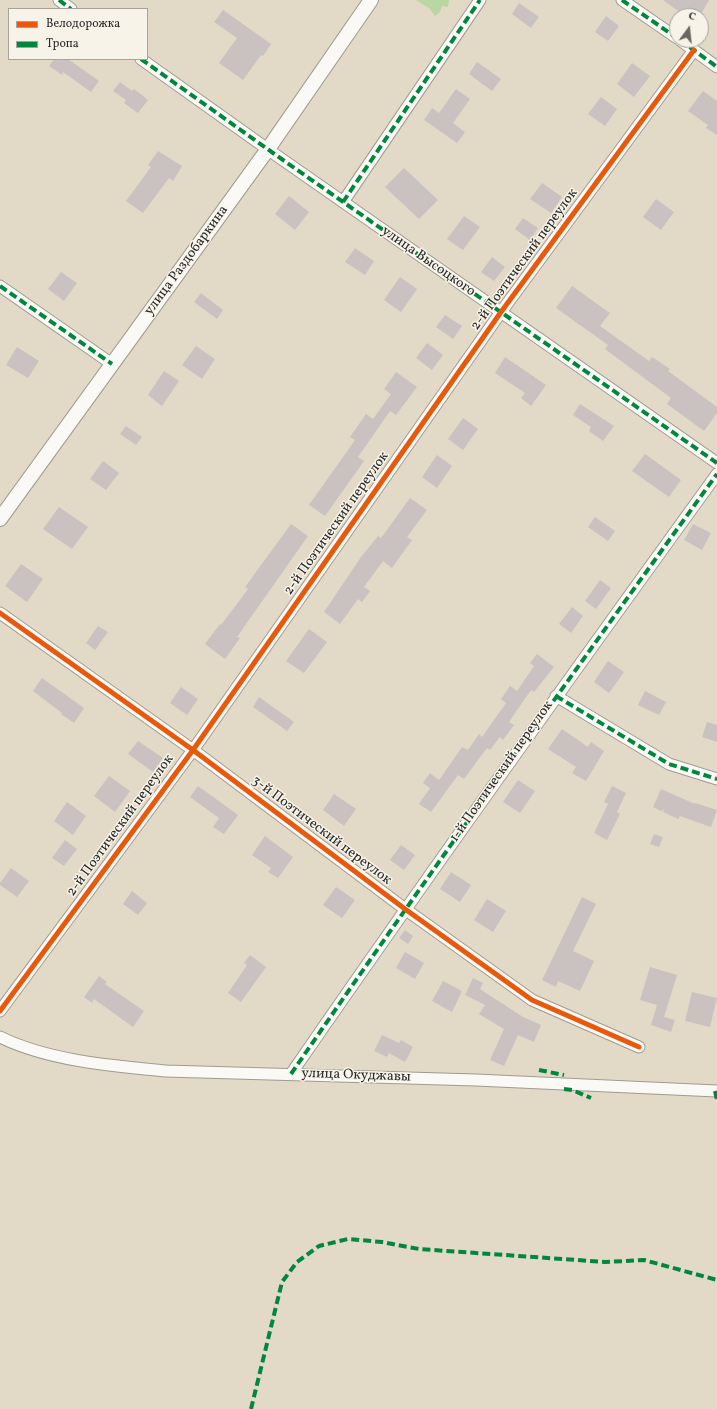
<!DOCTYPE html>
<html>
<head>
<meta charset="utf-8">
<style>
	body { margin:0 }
	#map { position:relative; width:717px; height:1409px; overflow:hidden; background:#e2dac6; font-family:Vollkorn,serif }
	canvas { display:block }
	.legend { position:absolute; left:8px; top:8px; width:140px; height:52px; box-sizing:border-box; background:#f7f3e8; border:1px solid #a5a39c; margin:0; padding:5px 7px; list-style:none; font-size:12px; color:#2b2b2b }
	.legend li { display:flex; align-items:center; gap:8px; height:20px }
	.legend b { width:20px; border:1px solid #a5a39c }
	.north { position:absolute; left:669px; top:8px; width:40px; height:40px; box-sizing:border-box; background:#f7f3e8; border:1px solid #a5a39c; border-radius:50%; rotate:15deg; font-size:11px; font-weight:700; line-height:16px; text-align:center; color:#2b2b2b }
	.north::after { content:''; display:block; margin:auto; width:14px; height:18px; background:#6b6861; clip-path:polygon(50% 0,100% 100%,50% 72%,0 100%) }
</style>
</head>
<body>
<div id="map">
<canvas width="717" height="1409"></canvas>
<ul class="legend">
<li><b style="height:5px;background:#e8590c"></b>Велодорожка</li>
<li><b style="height:5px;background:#00873e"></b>Тропа</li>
</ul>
<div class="north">С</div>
</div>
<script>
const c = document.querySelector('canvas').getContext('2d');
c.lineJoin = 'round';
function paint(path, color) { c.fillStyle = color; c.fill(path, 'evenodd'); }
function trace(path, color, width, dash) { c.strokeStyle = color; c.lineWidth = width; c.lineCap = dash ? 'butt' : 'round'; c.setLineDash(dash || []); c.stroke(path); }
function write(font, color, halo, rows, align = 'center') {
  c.font = font + ' Vollkorn,serif'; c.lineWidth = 3; c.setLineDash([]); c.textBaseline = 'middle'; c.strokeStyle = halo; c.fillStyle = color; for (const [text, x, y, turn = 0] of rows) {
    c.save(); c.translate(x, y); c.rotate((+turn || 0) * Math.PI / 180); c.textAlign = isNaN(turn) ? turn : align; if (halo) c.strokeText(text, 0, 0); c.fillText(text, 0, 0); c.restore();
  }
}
paint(new Path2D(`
	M416 0H449L448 7 442 6 440 12 435 16 429 8Z`), '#b9d6a3');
paint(new Path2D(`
	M663 0H709L700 16H674L678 11Z
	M519 3 539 17 531 28 512 14Z
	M223 10 271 44 263 56 261 55 243 80 219 63 237 38 214 22Z
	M606 16 619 26 608 41 595 32Z
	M54 59H68L99 81 91 92 63 72 62 75 49 66Z
	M477 62 501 79 492 91 469 74Z
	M632 63 650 76 634 97 617 84Z
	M120 82 132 91 134 89 148 100 138 113 124 103 126 100 113 91Z
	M456 89 470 99 453 123 465 132 457 143 424 120 432 108 439 113Z
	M703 91 717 101V135L706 128 708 125 688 111Z
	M601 97 617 109 605 126 588 114Z
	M158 151 182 166 173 181 169 178 143 213 126 201 151 167 148 165Z
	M404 168 438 200 419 219 385 187Z
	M542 183 562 197 551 213 530 199Z
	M289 196 309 212 295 230 275 214Z
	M656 199 674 212 661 230 643 217Z
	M464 216 480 227 463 250 447 239Z
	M523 218 538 228 530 240 515 229Z
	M355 248 374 261 365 275 345 262Z
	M492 257 505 267 494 281 481 272Z
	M61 272 77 283 64 301 48 289Z
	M400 277 417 289 401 312 384 300Z
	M572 286 610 313 600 326 649 361 652 357 670 369 668 371 717 407V413L704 431 667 404 671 398 605 349 608 345 556 308Z
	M201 293 223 310 217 319 194 302Z
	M445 315 462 326 453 339 436 327Z
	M427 343 443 355 432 370 416 358Z
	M196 346 215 359 202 379 182 365Z
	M17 347 39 361 28 378 6 365Z
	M505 357 546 385 531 406 521 398 525 393 495 373Z
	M164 371 179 381 162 406 148 395Z
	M396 372 417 387 396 415 390 411 358 457 364 461 325 516 309 505 355 440 350 437 366 414 373 419 391 394 384 389Z
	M580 404 614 426 603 441 589 431 591 427 573 415Z
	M463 418 478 429 463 450 448 439Z
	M126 426 142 437 136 445 120 434Z
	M645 454 681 480 669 497 632 471Z
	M437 455 452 466 437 488 422 477Z
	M103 461 119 473 106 490 90 479Z
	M410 498 427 510 407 537 412 540 392 568 383 561 364 587 370 591 362 602 358 599 340 624 324 612 361 557 378 536 381 538Z
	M59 507 88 527 72 549 43 529Z
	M595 517 615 531 608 541 588 527Z
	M291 524 308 536 237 637 240 638 225 659 205 644 220 624 221 625 248 589 245 587Z
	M693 524 711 533 702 550 684 540Z
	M21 564 43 579 27 602 5 586Z
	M600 580 611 588 596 609 585 601Z
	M572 607 583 616 571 633 559 624Z
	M98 626 108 632 95 650 86 643Z
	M309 629 327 642 304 673 286 661Z
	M537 654 554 667 534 692 531 690 509 722 514 725 503 740 500 737 490 750 487 748 464 779 458 775 431 812 419 804 430 788 423 783 430 773 439 780 462 747 468 750 479 734 482 737 506 703 501 699 510 686 517 691 534 666 530 663Z
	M608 661 624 672 609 693 594 682Z
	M42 678 84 708 74 723 61 714 62 713 33 691Z
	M181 687 198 699 187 715 170 703Z
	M645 691 666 702 659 715 638 705Z
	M259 697 294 722 287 731 253 707Z
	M707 722 717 725V742L702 737Z
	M562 729 588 747 591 742 604 751 586 781 572 773 576 767 548 749Z
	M138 741 163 758 153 772 128 754Z
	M109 776 130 791 115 812 94 796Z
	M518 780 535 791 520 813 503 802Z
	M198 786 238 815 224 834 213 827 219 818 190 797Z
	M612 786 626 793 617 812 620 814 607 840 594 833 608 804 604 802Z
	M661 789 695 804V803L717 810 711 827 680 816 678 819 663 812 664 809 661 811 653 807Z
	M334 794 356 809 344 826 323 810Z
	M67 802 86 816 73 835 54 821Z
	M654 834 663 837 659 847 650 844Z
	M265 836 293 857 278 878 268 872 271 868 252 855Z
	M65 840 77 849 64 866 52 858Z
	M401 845 415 855 404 870 390 860Z
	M11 868 29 881 17 897 0 885V883Z
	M451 872 471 885 460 902 440 889Z
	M336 887 355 900 342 918 323 905Z
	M132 891 147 903 138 915 123 904Z
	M582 897 596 904 573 951 594 961 580 991 558 981 556 987 542 980Z
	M487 899 506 911 493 932 474 920Z
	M405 930 413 936 408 944 399 938Z
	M405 952 424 963 415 979 396 968Z
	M250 955 266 967 241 1002 228 993 247 965 244 963Z
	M650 967 677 975 664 1017 675 1020 671 1032 651 1025 657 1005 640 1000Z
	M99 976 107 982 105 984 144 1011 133 1027 94 999 92 1003 84 997Z
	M473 978 483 983 480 989 523 1017 541 1025 534 1042 518 1035 504 1066 490 1060 504 1029 479 1014 485 1005 465 995Z
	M443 981 462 991 452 1012 432 1001Z
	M692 992 717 998 710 1027 685 1021Z
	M382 1035 399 1043 401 1040 413 1047 405 1062 389 1053 387 1057 374 1051Z`), '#c9c2c0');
const minor = new Path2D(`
	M59 0 71 9
	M622 0 677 38
	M680 40 717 67
	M141 59 273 153 717 463
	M343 202 480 0
	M0 286 112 364
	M0 613 193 750 405 909 532 1000 639 1047
	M556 696 669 764 717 779
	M0 1011 193 750 501 312 694 50
	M0 1037C49 1061 113 1066 166 1071L476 1080 717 1091
	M291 1074C430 872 573 673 717 474`);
const tertiary = new Path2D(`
	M0 519 268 149 371 0`);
trace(minor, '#9f9b90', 13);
trace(tertiary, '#9f9b90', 16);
trace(minor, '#fbf9f6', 11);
trace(tertiary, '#fbf9f6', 14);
trace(new Path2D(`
	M59 0 71 9
	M622 0 677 38
	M680 40 717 67
	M141 59 273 153 717 463
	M343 202 480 0
	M0 286 112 364
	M556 696 669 764 717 779
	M539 1070 564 1075
	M291 1074C430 872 573 673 717 474
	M564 1089 572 1090 591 1098
	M715 1091 717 1100
	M251 1409 282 1282 297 1262 319 1246 348 1239 382 1242 419 1249 605 1262 644 1260 717 1280`), '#00873e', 4, [8, 4]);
trace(new Path2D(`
	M0 613 193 750 405 909 532 1000 639 1047
	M0 1011 193 750 501 312 694 50`), '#e8590c', 5);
write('14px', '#2b2b2b', '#f7f3e8', [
	["2-й Поэтический переулок",525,260,-54],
	["улица Раздобаркина",187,261,-54],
	["улица Высоцкого",428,262,35],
	["2-й Поэтический переулок",337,524,-55],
	["1-й Поэтический переулок",502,772,-55],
	["2-й Поэтический переулок",121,826,-54],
	["3-й Поэтический переулок",321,831,37],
	["улица Окуджавы",356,1076,2]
]);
</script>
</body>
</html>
